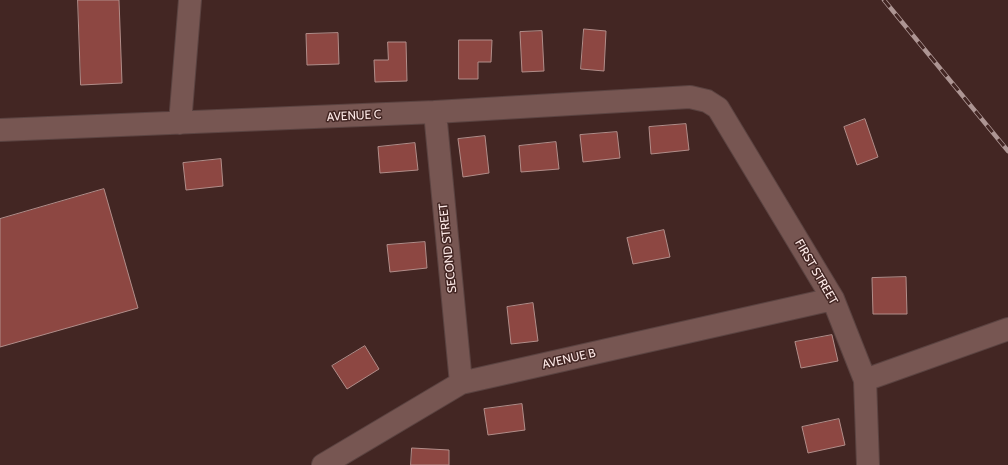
<!DOCTYPE html>
<html>
<head>
<meta charset="utf-8">
<style>
	body { margin:0 }
	canvas { display:block; background:#432623 }
</style>
</head>
<body>
<canvas width="1008" height="465"></canvas>
<script>
const c = document.querySelector('canvas').getContext('2d');
c.lineJoin = 'round';
function paint(path, color) { c.fillStyle = color; c.fill(path, 'evenodd'); }
function trace(path, color, width, dash) { c.strokeStyle = color; c.lineWidth = width; c.lineCap = dash ? 'butt' : 'round'; c.setLineDash(dash || []); c.stroke(path); }
function write(font, color, halo, rows, align = 'center') {
  c.font = font + ' Cabin,sans-serif'; c.lineWidth = 3; c.setLineDash([]); c.textBaseline = 'middle'; c.strokeStyle = halo; c.fillStyle = color; for (const [text, x, y, turn = 0] of rows) {
    c.save(); c.translate(x, y); c.rotate((+turn || 0) * Math.PI / 180); c.textAlign = isNaN(turn) ? turn : align; if (halo) c.strokeText(text, 0, 0); c.fillText(text, 0, 0); c.restore();
  }
}
const building = new Path2D(`
	M78 0H119L122 83 81 85Z
	M584 29 606 31 604 71 581 69Z
	M542 31 544 71 522 72 520 32Z
	M338 33 339 64 307 65 306 34Z
	M459 40H492L491 62H478V79H459Z
	M388 42H406L407 81 375 82 374 60H388Z
	M865 119 878 157 857 165 844 127Z
	M686 124 689 150 651 154 649 127Z
	M617 132 620 158 583 162 580 135Z
	M485 136 489 173 463 177 458 139Z
	M556 142 559 169 521 172 519 146Z
	M415 143 418 170 380 173 378 147Z
	M221 159 223 186 186 190 183 163Z
	M104 189 138 308 0 347V219Z
	M664 230 670 257 633 264 627 238Z
	M425 242 427 268 390 272 387 245Z
	M906 277 907 314H873L872 278Z
	M533 303 538 341 511 344 507 307Z
	M832 335 838 361 801 368 795 342Z
	M365 346 379 369 347 389 332 366Z
	M522 404 525 430 488 435 484 409Z
	M839 419 845 445 808 453 802 427Z
	M412 448 449 450V465H411Z`);
paint(building, '#8d4742');
trace(building, '#b18d89', 1);
const minor = new Path2D(`
	M435 112 461 383
	M180 123 190 0
	M0 130 435 112 690 97 707 101 718 108 833 299 865 380 868 465
	M865 380 1008 329
	M323 465 461 383 833 299`);
trace(minor, '#5b4341', 24);
trace(minor, '#775652', 22);
const rail = new Path2D(`
	M884 0 1008 151`);
trace(rail, '#ad9593', 4.5);
trace(rail, '#432623', 3, [9]);
write('12px', '#fde9e7', '#432623', [
	["AVENUE C",354,116,-3],
	["SECOND STREET",448,248,-96],
	["FIRST STREET",816,272,60],
	["AVENUE B",569,359,-13]
]);
</script>
</body>
</html>
